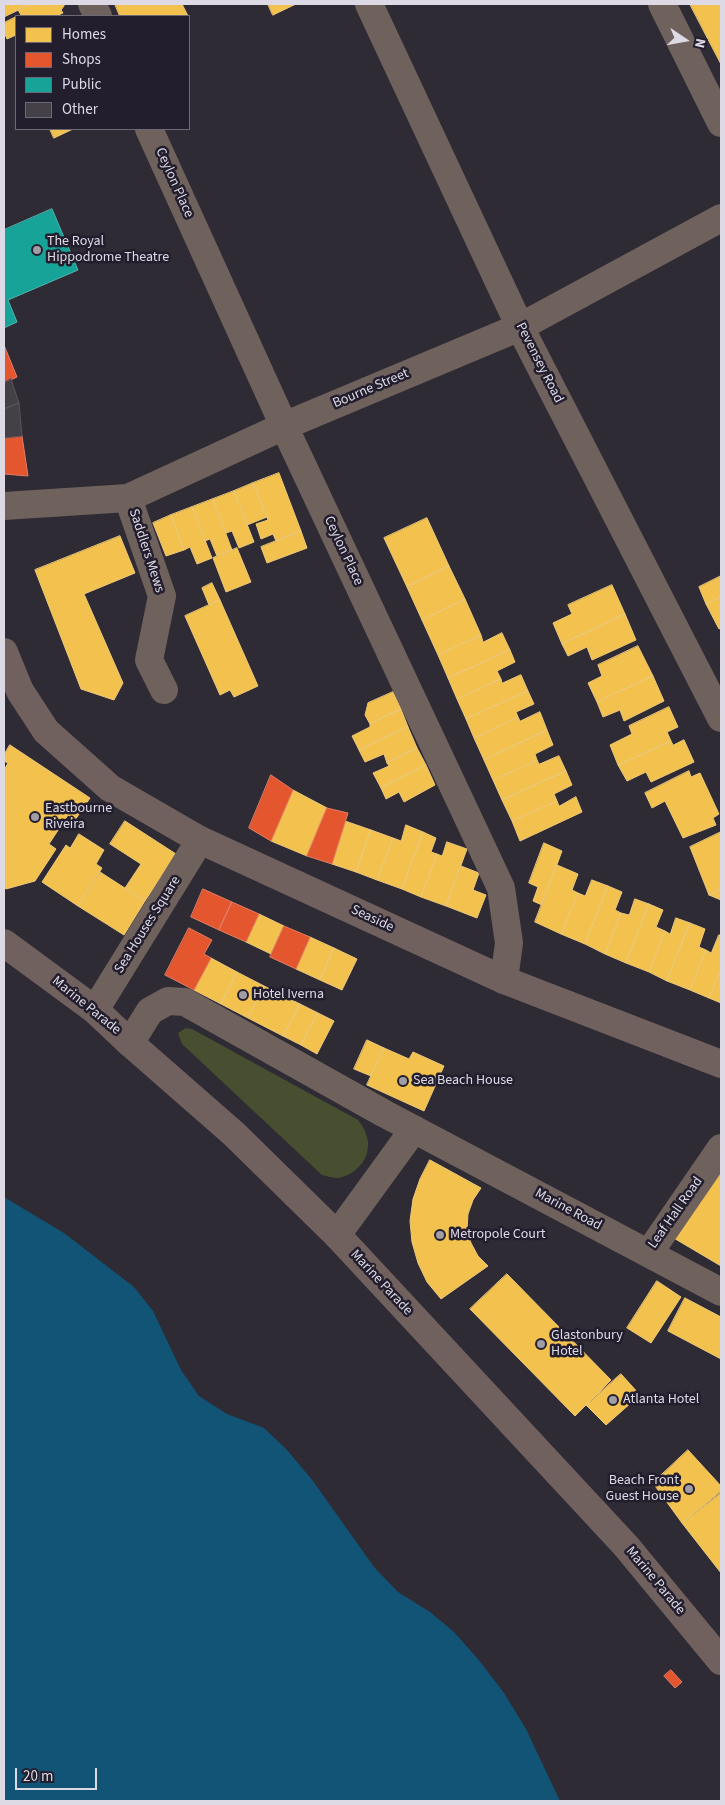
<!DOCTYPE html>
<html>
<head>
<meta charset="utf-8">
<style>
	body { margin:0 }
	#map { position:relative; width:725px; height:1805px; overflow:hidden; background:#2e2b34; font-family:"Source Sans 3",sans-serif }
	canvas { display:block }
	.frame { position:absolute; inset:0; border:5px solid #dddae5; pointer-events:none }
	.legend { position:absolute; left:15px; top:15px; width:175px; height:115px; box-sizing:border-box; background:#231e2e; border:1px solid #6d6977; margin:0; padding:6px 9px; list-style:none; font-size:15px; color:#dddae5 }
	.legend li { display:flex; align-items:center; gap:10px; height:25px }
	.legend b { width:25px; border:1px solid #6d6977 }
	.north { position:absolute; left:660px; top:15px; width:50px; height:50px; -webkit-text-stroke:4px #231e2e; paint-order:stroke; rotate:102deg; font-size:14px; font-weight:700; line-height:20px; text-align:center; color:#dddae5 }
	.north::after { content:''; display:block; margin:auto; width:18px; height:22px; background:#dddae5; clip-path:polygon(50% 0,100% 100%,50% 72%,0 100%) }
	.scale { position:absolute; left:15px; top:1768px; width:82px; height:22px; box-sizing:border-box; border:2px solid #dddae5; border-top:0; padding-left:6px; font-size:15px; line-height:18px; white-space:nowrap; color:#dddae5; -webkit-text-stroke:4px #231e2e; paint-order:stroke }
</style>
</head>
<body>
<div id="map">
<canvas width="725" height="1805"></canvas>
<div class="frame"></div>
<ul class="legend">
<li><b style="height:14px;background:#f2c14e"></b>Homes</li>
<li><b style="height:14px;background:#e4572e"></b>Shops</li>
<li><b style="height:14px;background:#17a398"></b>Public</li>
<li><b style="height:14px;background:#454047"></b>Other</li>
</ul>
<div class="north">N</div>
<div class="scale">20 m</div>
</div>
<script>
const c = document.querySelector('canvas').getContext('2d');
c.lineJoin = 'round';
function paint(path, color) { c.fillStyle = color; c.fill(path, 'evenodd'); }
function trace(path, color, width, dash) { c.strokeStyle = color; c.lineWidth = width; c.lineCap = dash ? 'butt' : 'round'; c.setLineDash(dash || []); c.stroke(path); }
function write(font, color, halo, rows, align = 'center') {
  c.font = font + ' "Source Sans 3",sans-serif'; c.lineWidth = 5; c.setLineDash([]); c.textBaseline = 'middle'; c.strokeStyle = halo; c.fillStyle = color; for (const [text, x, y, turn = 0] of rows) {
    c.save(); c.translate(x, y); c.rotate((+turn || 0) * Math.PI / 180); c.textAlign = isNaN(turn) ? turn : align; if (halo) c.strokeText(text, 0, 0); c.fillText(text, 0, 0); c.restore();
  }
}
paint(new Path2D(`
	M186 1028 192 1029 358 1120C361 1124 365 1129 366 1134 374 1154 358 1175 338 1178 333 1178 327 1176 322 1175L182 1044 178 1033Z`), '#484e30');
paint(new Path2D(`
	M4 1197 64 1233 134 1287 153 1311 181 1370 199 1396 227 1414 264 1428 287 1450 313 1481 374 1567 398 1592 430 1612 454 1632 478 1659 504 1693 526 1729 560 1801H4Z`), '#115476');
const homes = new Path2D(`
	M4 4H31L4 17Z
	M31 4H64V6L61 10 63 13 56 16H18L21 15 18 10Z
	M115 4H182L188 16H120Z
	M268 4H296L273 15Z
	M690 4H721V64Z
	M16 17V35L7 39 4 32V23Z
	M50 129H73L54 138Z
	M279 473 301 531 276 541 273 534 261 539 256 524 268 520 253 483Z
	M253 483 267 517 247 525 234 491Z
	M234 491 254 542 239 548 232 531 226 533 213 499Z
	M213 499 232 550 217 556 210 539 205 541 192 507Z
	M192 507 212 558 197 564 190 547 184 550 171 515Z
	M171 515 184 550 166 556 153 523Z
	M427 518 449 566 407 587 384 538Z
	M301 531 307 548 267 563 261 547Z
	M120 536 135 573 84 594 123 683 114 700 81 689 35 570Z
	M237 548 251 582 226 592 213 558Z
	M449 566 465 599 422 620 407 587Z
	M721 576V597L706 604 699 587Z
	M212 583 220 600 209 605 202 588Z
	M612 585 625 614 562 644 553 623 572 614 568 605Z
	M721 597V628L719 629 706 604Z
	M465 599 481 635 438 655 422 620Z
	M220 600 258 686 234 697 230 690 220 695 185 616Z
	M625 614 636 640 592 660 587 647 568 656 562 644Z
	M502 633 510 650 448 678 438 655 481 635 483 642Z
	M638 646 653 676 597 702 588 683 602 676 598 665Z
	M510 650 515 662 497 671 501 679 457 699 448 678Z
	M521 675 528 691 466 719 457 699 501 679 502 683Z
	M653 676 664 701 624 721 620 710 603 717 597 702Z
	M528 691 534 704 516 712 518 717 474 738 466 719Z
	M393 692 401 709 370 724 365 715 368 703Z
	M669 707 678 727 667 732 671 741 618 765 610 745 632 734 629 726Z
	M401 709 408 727 359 750 352 736 370 727V724Z
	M540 712 547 730 484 760 474 738 518 717 520 721Z
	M408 727 417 748 387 763 384 754 365 762 359 750Z
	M547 730 553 745 535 754 537 760 493 780 484 760Z
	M684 740 694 762 651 782 646 772 627 781 618 765 671 741 673 745Z
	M10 745 90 798 75 820 68 815 49 844 56 849 35 881 6 889 4 887V770L8 763 4 761V755Z
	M417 748 426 765 381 788 373 773 389 766 387 763Z
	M559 756 566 771 502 800 493 780 537 760 539 764Z
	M426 765 435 785 404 802 399 792 386 799 381 788Z
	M566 771 572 785 554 794 557 801 512 821 502 800Z
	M689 771 691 777 700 773 719 814 713 818 716 825 683 838 665 801 652 808 645 793Z
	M293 790 327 808 307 856 271 841Z
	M576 797 582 812 520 841 512 821 557 801 559 806Z
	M125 821 176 854 145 901 125 888 141 864 110 844Z
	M345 821 371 830 356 872 332 864Z
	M406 825 423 832 402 889 377 880 393 838 401 841Z
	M371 830 393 838 377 880 356 872Z
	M423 832 436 838 431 852 437 854 421 897 402 889Z
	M721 832V889L709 895 690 847Z
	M79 834 104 850 96 864 102 868 78 906 42 882 66 845 70 848Z
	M447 842 467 849 446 906 421 897 437 854 442 856Z
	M544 843 562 851 542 905 533 901 538 887 529 883Z
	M557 865 578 874 572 890 578 893 561 934 535 922Z
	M461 866 479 873 473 890 486 895 477 918 446 906Z
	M100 872 145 901 124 935 78 906Z
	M592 880 608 886 585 944 561 934 578 893 585 896Z
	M608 886 622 892 615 910 621 913 605 954 585 944Z
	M721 889V900L709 895Z
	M635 899 649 904 626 963 605 954 621 913 629 915Z
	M649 904 663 910 656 927 665 931 649 972 626 963Z
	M259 914 284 926 271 954 246 942Z
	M676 918 690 923 667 981 649 972 665 931 670 934Z
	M690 923 705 929 699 947 706 950 690 990 667 981Z
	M719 935H721V970L709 998 690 990 706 950 711 953Z
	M310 937 334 948 320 980 296 969Z
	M334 948 357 959 342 990 320 980Z
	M211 958 237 972 221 1004 194 990Z
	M721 970V1003L709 998Z
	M237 972 264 986 248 1018 221 1004Z
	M264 986 300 1004 283 1036 248 1018Z
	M300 1004 318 1013 301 1045 283 1036Z
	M318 1013 334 1021 317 1054 301 1045Z
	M367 1040 384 1048 371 1076 354 1069Z
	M384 1048 409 1059 413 1052 444 1066 424 1111 367 1085Z
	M430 1160 481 1188 473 1200 468 1214 467 1229 471 1243 478 1256 488 1266 441 1299 427 1282 418 1263 412 1242 410 1221 413 1199 420 1179Z
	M720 1172H721V1266L672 1237Z
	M507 1274 611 1380 575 1416 470 1309Z
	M657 1281 681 1297 651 1343 627 1328Z
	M685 1298 721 1317V1359L668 1331Z
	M621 1374 640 1395 606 1425 586 1405Z
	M688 1450 721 1486V1491L682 1523 653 1483Z
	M721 1493V1573L682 1523Z`);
paint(homes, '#f2c14e');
trace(homes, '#ecc87b', 1);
const shops = new Path2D(`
	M4 345 17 377 4 383Z
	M22 436 28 476 4 474V438Z
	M271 775 293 790 271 841 249 828Z
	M327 808 348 813 332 864 307 856Z
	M203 889 232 902 219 930 191 917Z
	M232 902 259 914 246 942 219 930Z
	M284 926 310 937 296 969 270 957Z
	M189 928 212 940 204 954 211 958 194 990 165 975Z
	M671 1670 682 1682 675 1688 664 1676Z`);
paint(shops, '#e4572e');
trace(shops, '#e27e65', 1);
const public = new Path2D(`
	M52 209 78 270 8 300 17 322 4 328V230Z`);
paint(public, '#17a398');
trace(public, '#52b4af', 1);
const building = new Path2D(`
	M11 379 19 403 4 409V383Z
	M19 403 22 436 4 438V409Z`);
paint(building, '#454047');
trace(building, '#58545a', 1);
trace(new Path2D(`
	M92 4 98 16
	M369 4 520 327 721 718
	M662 4 721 123
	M149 129 284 426 501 888 509 943 504 980
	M128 498 162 596 149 660 164 690
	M4 506 128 498 284 426 520 327 721 218
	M95 1010 200 840
	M130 1043 150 1011 168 1001 185 1002 385 1114 721 1292
	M337 1235 414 1129
	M649 1253 721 1148`), '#6f615c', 28);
trace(new Path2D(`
	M4 652 20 691 46 731 110 788 200 840 504 980 721 1064
	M4 943 95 1010 130 1043 234 1134 337 1235 626 1546 721 1661`), '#70615e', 28);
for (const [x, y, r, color] of [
	[37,250,5,"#a09da7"],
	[35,817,5,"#a09da7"],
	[243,995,5,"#a09da7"],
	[403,1081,5,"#a09da7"],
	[440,1235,5,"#a09da7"],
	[541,1344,5,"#a09da7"],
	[613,1400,5,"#a09da7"],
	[689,1489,5,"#a09da7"]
]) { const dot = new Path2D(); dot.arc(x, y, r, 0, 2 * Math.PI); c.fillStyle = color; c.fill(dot); trace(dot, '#231e2e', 2); }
write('14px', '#dddae5', '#231e2e', [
	["Ceylon Place",174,183,66],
	["Pevensey Road",539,363,63],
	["Bourne Street",371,389,-23],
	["Saddlers Mews",146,551,72],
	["Ceylon Place",343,551,65],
	["Seaside",372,919,25],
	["Sea Houses Square",148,925,-58],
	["Marine Parade",86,1006,39],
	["Marine Road",568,1210,28],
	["Leaf Hall Road",676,1213,-55],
	["Marine Parade",381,1283,47],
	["Marine Parade",655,1581,50]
]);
write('14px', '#dddae5', '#231e2e', [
	["The Royal",47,242],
	["Hippodrome Theatre",47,258],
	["Eastbourne",45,809],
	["Riveira",45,825],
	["Hotel Iverna",253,995],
	["Sea Beach House",413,1081],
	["Metropole Court",450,1235],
	["Glastonbury",551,1336],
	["Hotel",551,1352],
	["Atlanta Hotel",623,1400],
	["Beach Front",679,1481,"right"],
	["Guest House",679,1497,"right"]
], 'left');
</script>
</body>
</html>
